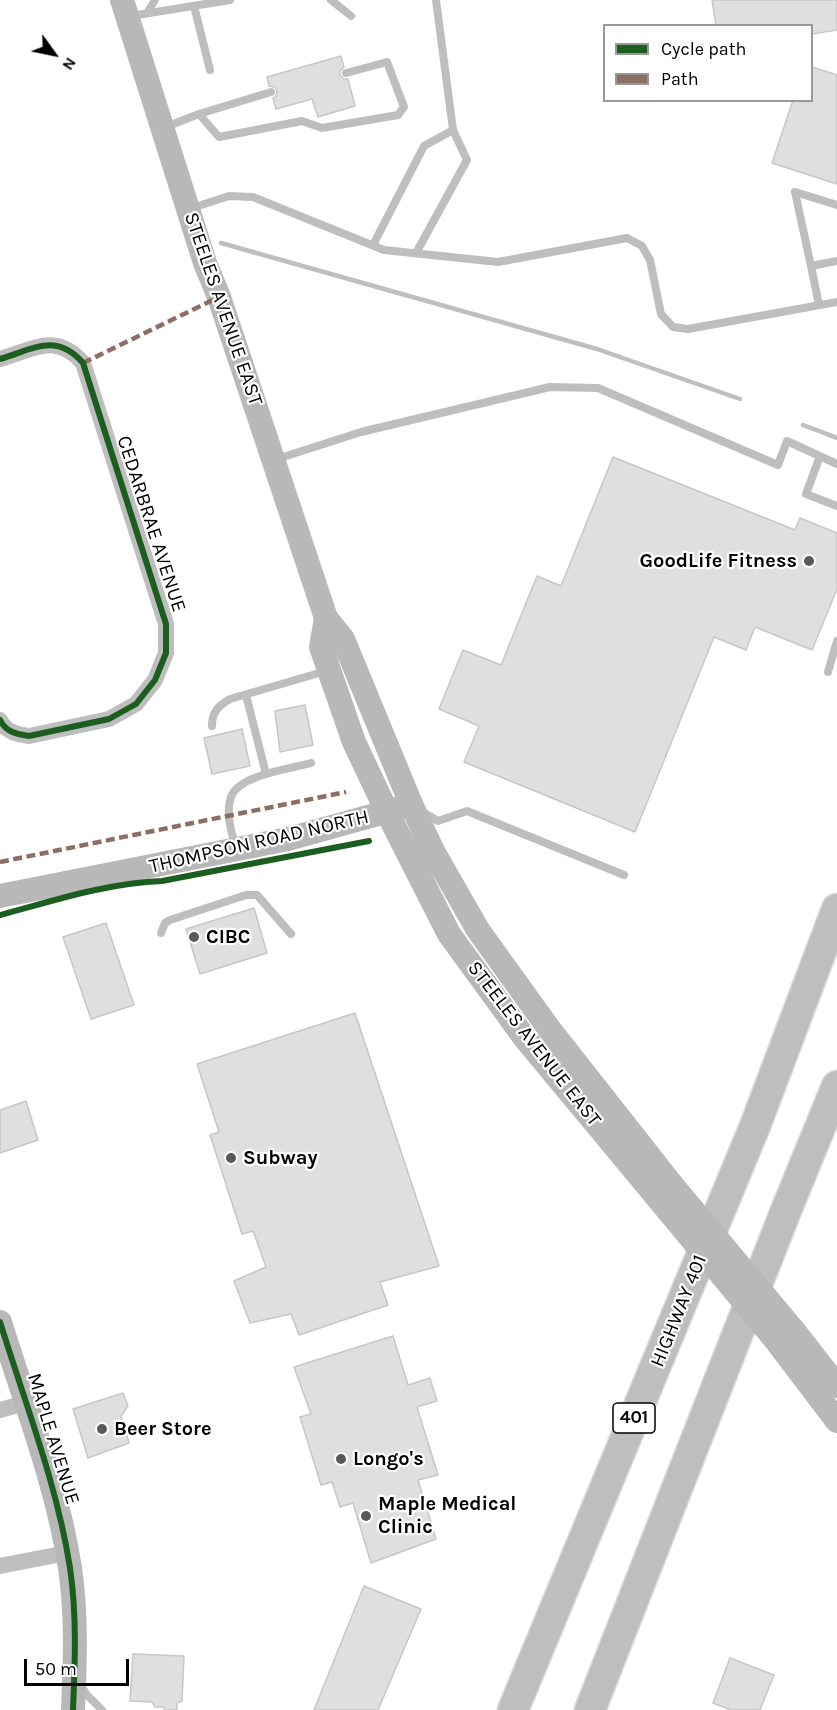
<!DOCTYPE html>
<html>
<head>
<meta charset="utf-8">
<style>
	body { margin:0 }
	#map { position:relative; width:837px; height:1710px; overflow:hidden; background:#fff; font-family:Karla,sans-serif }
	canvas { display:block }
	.legend { position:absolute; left:603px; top:24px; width:210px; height:78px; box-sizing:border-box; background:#fff; border:2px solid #999; margin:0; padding:8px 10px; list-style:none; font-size:18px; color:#000 }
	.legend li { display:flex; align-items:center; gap:12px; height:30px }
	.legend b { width:30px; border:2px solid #999 }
	.north { position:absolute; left:24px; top:24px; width:60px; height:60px; -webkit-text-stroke:4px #fff; paint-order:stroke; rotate:123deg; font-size:16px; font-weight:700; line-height:24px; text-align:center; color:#000 }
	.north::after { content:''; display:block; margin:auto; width:21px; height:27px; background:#000; clip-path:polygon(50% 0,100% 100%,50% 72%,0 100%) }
	.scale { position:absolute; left:24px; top:1659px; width:105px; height:27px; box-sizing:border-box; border:3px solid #000; border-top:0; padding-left:8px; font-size:18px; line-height:21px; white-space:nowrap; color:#000; -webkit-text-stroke:4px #fff; paint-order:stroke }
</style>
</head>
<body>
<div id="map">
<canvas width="837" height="1710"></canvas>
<ul class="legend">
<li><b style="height:8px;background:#1b5e20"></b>Cycle path</li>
<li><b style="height:8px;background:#8d6e63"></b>Path</li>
</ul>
<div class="north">N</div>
<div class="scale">50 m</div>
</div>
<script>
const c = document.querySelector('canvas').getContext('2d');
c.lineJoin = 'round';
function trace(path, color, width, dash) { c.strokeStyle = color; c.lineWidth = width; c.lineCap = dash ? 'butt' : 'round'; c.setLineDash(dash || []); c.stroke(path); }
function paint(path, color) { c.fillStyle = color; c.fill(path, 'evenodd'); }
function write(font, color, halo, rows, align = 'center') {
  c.font = font + ' Karla,sans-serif'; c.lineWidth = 4.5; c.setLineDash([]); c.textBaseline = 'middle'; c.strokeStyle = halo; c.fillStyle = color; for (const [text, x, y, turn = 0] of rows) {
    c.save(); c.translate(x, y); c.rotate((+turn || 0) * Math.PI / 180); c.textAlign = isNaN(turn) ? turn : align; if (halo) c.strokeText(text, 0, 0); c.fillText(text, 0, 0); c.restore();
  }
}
trace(new Path2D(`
	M221 243 597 349 740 399
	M803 425 837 438`), '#bfbfbf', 4.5);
const building = new Path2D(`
	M712 0H837V30L812 34V26H716Z
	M341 56 344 67 340 71V75L344 79H348L355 106 318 117 312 99 276 109 273 98 276 96 277 91 275 87 269 86 267 77Z
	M812 67 837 75V184L772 163 793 100H812Z
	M613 457 795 530 800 518 837 533V589L812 650 755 627 746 650 714 637 635 832 464 762 479 726 439 709 463 650 501 665 537 576 561 586Z
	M305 705 313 745 280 752 275 711Z
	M242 729 250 766 212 774 204 738Z
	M254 908 267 953 200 974 186 929Z
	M106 923 134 1005 91 1019 63 937Z
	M355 1013 439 1266 380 1282 388 1305 299 1335 291 1314 250 1323 234 1281 266 1267 253 1231 242 1234 210 1135 219 1132 197 1064Z
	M26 1101 38 1140 0 1153V1110Z
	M393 1336 408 1385 430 1378 437 1401 417 1407 438 1475 418 1480 436 1539 371 1563 353 1503 340 1507 332 1482 321 1485 300 1417 311 1414 294 1367Z
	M123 1393 128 1406 121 1416 129 1443 88 1458 73 1409Z
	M364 1586 421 1609 378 1710H314Z
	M133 1654 184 1656 182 1701 177 1703V1710H164V1707H155L152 1702 130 1701Z
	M730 1658 774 1675 760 1710H731L713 1703Z`);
paint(building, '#dfdfdf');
trace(building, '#c7c7c7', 1.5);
const highway = new Path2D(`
	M513 1710 755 1126 837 909
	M590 1710 785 1213 837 1086`);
trace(highway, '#dbdbdb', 33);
trace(new Path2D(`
	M331 0 351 16
	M194 6 210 70
	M147 13 155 0
	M131 16 230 0
	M199 114 219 137 302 121 322 128 398 115 404 107 387 62 346 73
	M163 128 199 114 271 92
	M189 209 229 196 253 197 384 250 498 262 627 238 642 246 650 260 661 314 673 327 688 329 837 302
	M373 245 424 146 453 130
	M416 253 467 160 453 130 436 0
	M811 266 795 192 837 205
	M819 305 811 266 837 261
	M820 456 806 494 837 506
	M277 459 361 432 550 387 598 388 778 465 787 441 837 464
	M828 672 837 641
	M246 695 266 774
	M212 726C212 712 218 706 230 699L326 671
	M421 811 438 821 467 811 624 875
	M236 849C232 833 225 814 231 797 238 775 290 769 311 763
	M161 933 165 923 170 920 246 895H257L291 934
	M81 1686 87 1695 102 1710`), '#bebebe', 8);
trace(new Path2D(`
	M0 359C34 349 56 332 83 363L166 624V653L155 680 136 704 109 719 29 736C16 734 6 732 0 720
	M0 1410 25 1403
	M0 1566 67 1553`), '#bebebe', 16);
trace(new Path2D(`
	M122 0 205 263 219 297 326 618 343 639 411 804 434 853 478 930 550 1030 672 1185
	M326 618 321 647 354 742 387 812 449 934 524 1037 661 1202
	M0 896 288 839 400 808
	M0 1322C25 1403 57 1484 70 1568 77 1615 75 1663 73 1710
	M794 1331 837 1386
	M774 1338 837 1421`), '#b8b8b8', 24);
trace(highway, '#bebebe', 30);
trace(new Path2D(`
	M672 1185 794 1331
	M661 1202 774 1338`), '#b8b8b8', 24);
trace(new Path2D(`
	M83 363 219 297
	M0 862 346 792`), '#8d6e63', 4.5, [9, 4.5]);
trace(new Path2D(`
	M0 359C34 349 56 332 83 363L166 624V653L155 680 136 704 109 719 29 736C16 734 6 732 0 720
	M0 915C53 901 107 883 162 881L369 841
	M0 1322C25 1403 57 1484 70 1568 77 1615 75 1663 73 1710`), '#1b5e20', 6);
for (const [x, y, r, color] of [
	[809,561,6,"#595959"],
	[194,937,6,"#595959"],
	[231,1158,6,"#595959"],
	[102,1429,6,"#595959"],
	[341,1459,6,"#595959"],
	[366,1516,6,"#595959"]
]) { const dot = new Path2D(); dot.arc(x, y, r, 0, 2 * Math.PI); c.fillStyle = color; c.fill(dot); trace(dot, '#fff', 2); }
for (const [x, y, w] of [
	[634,1418,42]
]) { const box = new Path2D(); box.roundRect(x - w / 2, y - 15, w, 30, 4.5); c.fillStyle = '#fff'; c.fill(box); trace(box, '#000', 1.5); }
write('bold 18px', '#000', null, [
	["401",634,1418]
]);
write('20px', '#000', '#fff', [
	["STEELES AVENUE EAST",223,309,71],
	["CEDARBRAE AVENUE",151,524,72],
	["THOMPSON ROAD NORTH",259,842,-13],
	["STEELES AVENUE EAST",534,1044,52],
	["HIGHWAY 401",679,1311,-68],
	["MAPLE AVENUE",53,1439,73]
]);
write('bold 20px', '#000', '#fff', [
	["GoodLife Fitness",797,561,"right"],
	["CIBC",206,937],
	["Subway",243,1158],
	["Beer Store",114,1429],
	["Longo's",353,1459],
	["Maple Medical",378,1504],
	["Clinic",378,1527]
], 'left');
</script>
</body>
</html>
